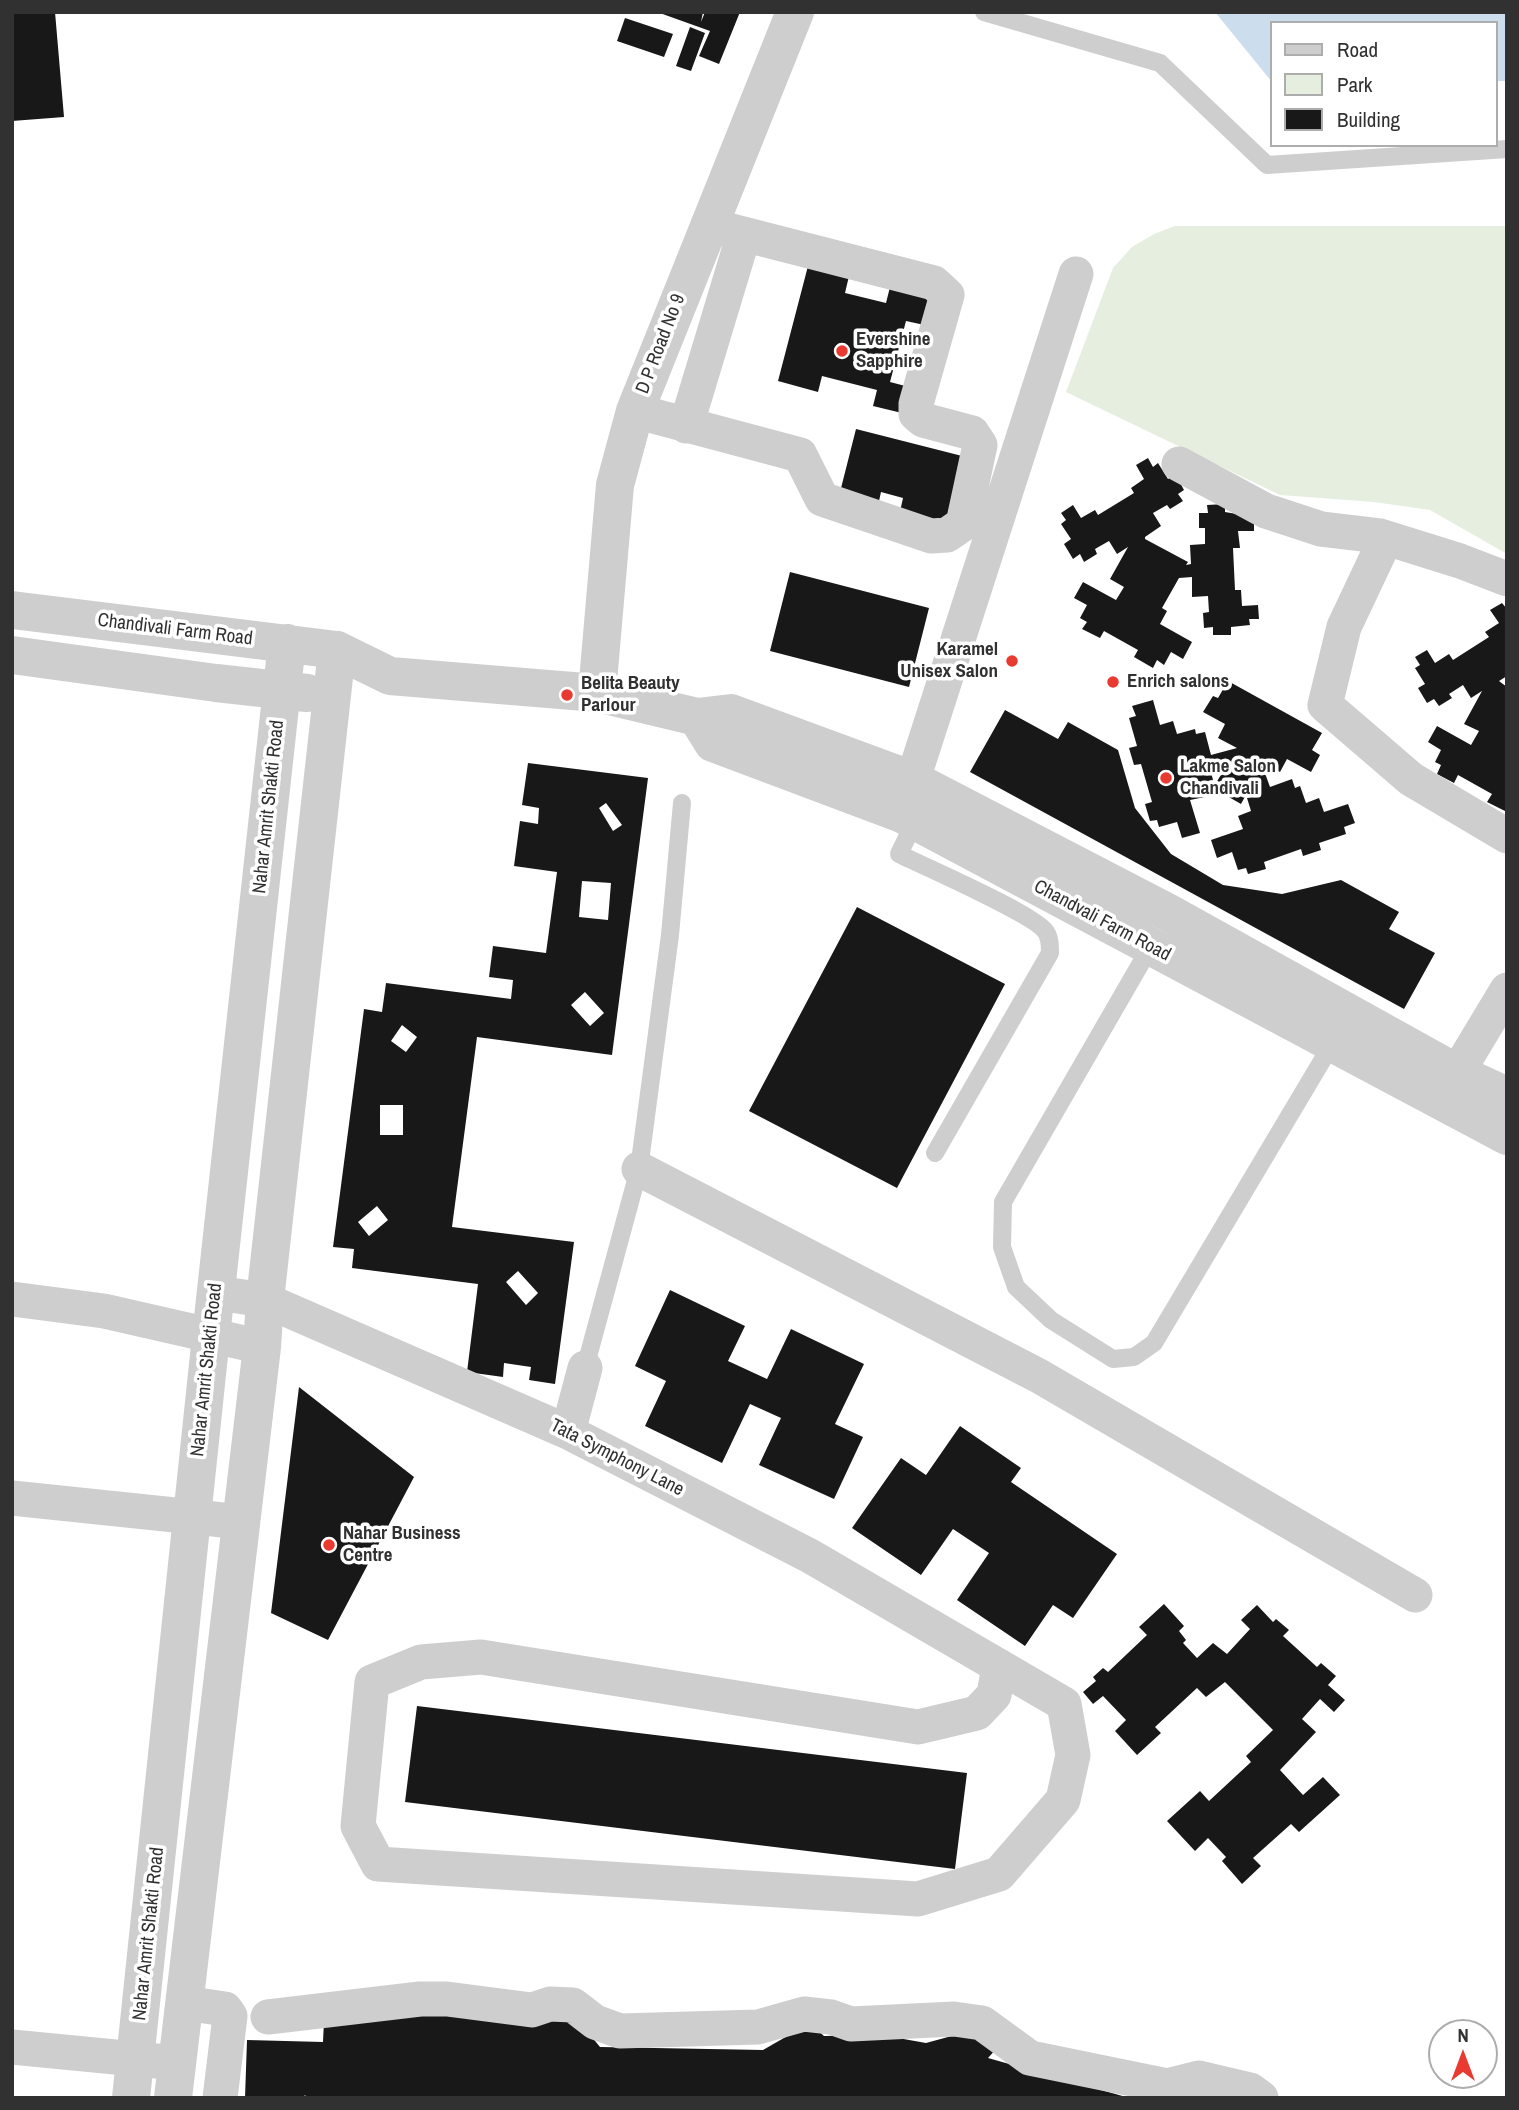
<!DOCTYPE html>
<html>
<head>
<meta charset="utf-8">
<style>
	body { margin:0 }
	#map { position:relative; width:1519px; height:2110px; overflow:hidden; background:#fff; font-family:"Archivo Narrow",sans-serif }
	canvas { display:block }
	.frame { position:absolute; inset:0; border:14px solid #313131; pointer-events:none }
	.legend { position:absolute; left:1270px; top:21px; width:228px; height:126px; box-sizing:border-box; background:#fff; border:2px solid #adadad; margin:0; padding:9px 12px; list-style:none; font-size:21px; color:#313131 }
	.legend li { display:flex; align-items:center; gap:14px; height:35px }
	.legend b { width:35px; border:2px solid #adadad }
	.north { position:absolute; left:1428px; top:2019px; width:70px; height:70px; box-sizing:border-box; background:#fff; border:2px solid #adadad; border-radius:50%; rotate:0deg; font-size:19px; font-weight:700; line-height:28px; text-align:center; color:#313131 }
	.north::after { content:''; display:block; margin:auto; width:24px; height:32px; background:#e93a32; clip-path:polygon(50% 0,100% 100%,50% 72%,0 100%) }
</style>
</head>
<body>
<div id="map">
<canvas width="1519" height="2110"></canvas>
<div class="frame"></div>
<ul class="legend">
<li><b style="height:9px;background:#cecece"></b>Road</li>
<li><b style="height:19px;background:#e6eedf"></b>Park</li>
<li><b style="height:19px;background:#181818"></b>Building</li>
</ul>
<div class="north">N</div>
</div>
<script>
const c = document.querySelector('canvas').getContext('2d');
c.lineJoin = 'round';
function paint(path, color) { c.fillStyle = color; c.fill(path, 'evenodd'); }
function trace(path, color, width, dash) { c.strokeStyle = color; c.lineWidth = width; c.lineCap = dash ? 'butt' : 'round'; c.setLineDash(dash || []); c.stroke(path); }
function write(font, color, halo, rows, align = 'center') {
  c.font = font + ' "Archivo Narrow",sans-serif'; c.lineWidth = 7; c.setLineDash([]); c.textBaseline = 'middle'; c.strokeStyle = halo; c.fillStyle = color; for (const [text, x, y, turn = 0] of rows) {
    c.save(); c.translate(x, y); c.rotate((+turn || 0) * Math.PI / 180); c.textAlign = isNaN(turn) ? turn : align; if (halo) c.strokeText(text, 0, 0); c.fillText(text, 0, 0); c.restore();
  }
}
paint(new Path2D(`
	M1175 226H1507V554L1430 510 1374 502 1280 495 1066 392 1113 268 1132 247 1154 234Z`), '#e6eedf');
paint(new Path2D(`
	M1215 12H1507V81H1496V23H1272V82Z`), '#cde');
paint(new Path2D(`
	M12 12H55L64 117 12 121Z
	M657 12H703L701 22 705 12H740L719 64 699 56 710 31Z
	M625 18 673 34 664 57 617 41Z
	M690 27 705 33 691 71 676 66Z
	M808 266 849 276 845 293 886 303 890 287 936 298 929 326 906 321 890 382 913 388 906 414 873 406 877 390 822 376 818 392 778 381Z
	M856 429 970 458 951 529 899 516 903 498 881 492 877 510 838 500Z
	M1148 458 1153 467 1158 463 1168 479 1176 475 1184 490 1178 494 1183 501 1170 509 1167 505 1153 513 1161 526 1145 537V539L1188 562 1186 565 1191 564 1190 545 1205 544V528H1199V513H1208L1207 505 1225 504V512L1254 517V531H1238L1240 548H1233L1235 590H1241L1242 606 1258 605 1259 619H1249L1250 625 1231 627V635H1213V627L1204 628 1203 613 1209 612 1208 596 1192 597V577L1179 578 1162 608 1167 611 1160 624 1192 642 1183 659 1171 652 1164 665 1157 660 1153 668 1134 657 1138 650 1104 631 1100 638 1082 629 1087 622 1080 618 1087 605 1074 598 1083 582 1116 600 1124 587 1110 579 1128 547 1117 554 1109 541 1095 549 1097 554 1084 562 1080 554 1073 559 1064 544 1071 539 1061 524 1066 520 1061 513 1073 505 1081 518 1095 510 1098 515 1134 493 1131 488 1144 479 1136 465Z
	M790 572 929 608 909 687 770 651Z
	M1502 603 1507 609V676L1499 681 1507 687V812L1487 802 1492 794 1458 775 1454 783 1437 774 1441 765 1435 762 1441 750 1428 742 1437 726 1471 745 1479 731 1464 724 1482 691 1471 698 1463 685 1449 694 1452 698 1439 706 1434 699 1427 703 1418 688 1425 684 1415 668 1420 665 1415 657 1427 650 1435 663 1449 654 1453 660 1489 637 1485 632 1499 623 1490 610Z
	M1228 681 1322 733 1312 750 1320 755 1311 772 1287 759 1280 772 1263 763 1262 765 1270 787 1292 779 1295 788 1300 786 1306 803 1319 798 1324 812 1348 804 1355 823 1344 827 1346 834 1319 843 1321 850 1303 856 1301 849 1264 862 1266 869 1248 874 1246 868 1238 870 1232 852 1217 858 1211 840 1243 829 1238 816 1251 811 1247 798 1259 795 1254 780 1241 804 1213 788 1228 763 1210 768 1213 780 1200 783 1205 797 1190 800 1200 833 1182 838 1177 822 1159 827 1157 820 1150 821 1145 804 1152 802 1141 764 1134 765 1129 748 1137 746 1129 718 1136 716 1132 706 1153 700 1160 725 1173 721 1177 734 1195 729 1196 734 1205 732 1211 755 1237 748 1218 738 1225 724 1203 712 1213 696 1218 698Z
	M1005 710 1058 739 1068 722 1118 750 1135 808 1171 854 1223 885 1282 894 1341 880 1399 912 1389 929 1435 953 1404 1009 970 772Z
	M528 763 648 778 612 1055 477 1037 452 1227 574 1242 555 1384 529 1380 531 1367 504 1363 503 1377 467 1372 478 1284 352 1268 354 1249 333 1247 364 1009 382 1012 386 983 511 999 513 980 489 977 493 946 546 953 557 872 514 866 520 821 538 824 539 808 522 805ZM606 803 622 825 613 831 599 808ZM582 881 611 883 608 920 579 917ZM585 992 604 1013 590 1026 571 1005ZM402 1025 417 1037 406 1052 391 1041ZM380 1105H403V1135H380ZM377 1206 388 1220 369 1236 358 1222ZM518 1271 538 1293 526 1305 506 1282Z
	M857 907 1005 984 897 1188 749 1111Z
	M670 1290 745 1326 728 1361 767 1379 791 1329 864 1364 835 1424 863 1437 834 1499 759 1465 781 1418 750 1404 722 1463 645 1426 666 1381 635 1366Z
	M299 1387 414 1477 328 1640 271 1613Z
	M960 1426 1021 1468 1011 1482 1117 1554 1073 1618 1053 1605 1025 1646 957 1600 989 1553 953 1529 921 1575 852 1528 901 1458 926 1475Z
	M1164 1604 1184 1626 1179 1631 1186 1640 1183 1643 1197 1658 1213 1643 1227 1654 1250 1629 1241 1620 1257 1605 1273 1622 1276 1619 1289 1630 1283 1636 1317 1667 1321 1663 1336 1676 1328 1685 1345 1700 1334 1712 1320 1699 1302 1719 1316 1732 1280 1770 1303 1795 1323 1777 1340 1795 1299 1832 1291 1824 1253 1858 1261 1866 1242 1884 1222 1861 1226 1857 1208 1838 1195 1851 1167 1821 1200 1791 1209 1801 1251 1762 1246 1756 1273 1730 1225 1682 1206 1697 1197 1688 1155 1727 1161 1733 1137 1755 1115 1731 1126 1720 1103 1696 1093 1704 1083 1692 1096 1681 1093 1677 1103 1668 1108 1672 1147 1635 1139 1627Z
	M417 1706 967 1773 955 1869 405 1802Z
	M415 2009 578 2020 600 2047 763 2050 810 2023 824 2036 881 2035 926 2043 970 2031 998 2047 988 2058 1126 2097 307 2098 305 2095 303 2098H245L247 2040 323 2042 324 2020Z`), '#181818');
trace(new Path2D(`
	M984 12 1160 63 1267 165 1507 149
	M915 821 899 854C925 867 1034 914 1046 932 1050 938 1050 946 1050 953L935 1153
	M1152 944 1003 1202 1002 1247 1016 1287 1051 1320 1113 1359 1134 1357 1154 1343 1335 1039
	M585 1368 639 1169 670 935 682 803`), '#cecece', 18);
trace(new Path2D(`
	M635 411 800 455 822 499 931 536 947 535 963 524 980 445 972 433 923 420 916 414V404L947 295 934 283 708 225
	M686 426 744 234
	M1179 464 1266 511 1321 529 1380 536 1460 561 1507 579
	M1386 538 1344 627 1325 705 1411 779 1507 836
	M904 807 1076 274
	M1457 1073 1507 990
	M639 1169 1039 1376 1415 1595
	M216 1293 265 1300 568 1432 810 1556 1064 1704 1073 1755 1063 1800 999 1874 918 1899 378 1864 358 1826 372 1682 421 1662 481 1657 918 1727 977 1713 994 1695 999 1666
	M12 1299 104 1311 262 1347
	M568 1432 585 1368
	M12 1498 242 1522
	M184 2003 225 2009 230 2016 220 2098
	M268 2017 420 1999H447L532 2010 550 2004 573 2005 595 2022 620 2031 758 2027 804 2014 831 2017 851 2024 954 2019 982 2023 1030 2058 1167 2086 1199 2078 1250 2090 1261 2098
	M12 2047 177 2063`), '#cecece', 35);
trace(new Path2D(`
	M12 610 337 650 390 676 597 693 697 717 731 713 913 780 1169 913 1457 1073 1507 1096
	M12 655 216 683 307 693
	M597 693 615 485 635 411 795 12
	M697 717 713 743 902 814 1507 1136
	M131 2098 211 1336 287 643
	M173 2098 262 1347 265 1300 337 650`), '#cecece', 38);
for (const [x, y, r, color] of [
	[842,351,7,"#e93a32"],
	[1012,661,7,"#e93a32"],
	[1113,682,7,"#e93a32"],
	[567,695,7,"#e93a32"],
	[1166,778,7,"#e93a32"],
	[329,1545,7,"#e93a32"]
]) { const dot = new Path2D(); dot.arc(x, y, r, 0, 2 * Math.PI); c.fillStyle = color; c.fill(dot); trace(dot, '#fff', 2.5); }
write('bold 19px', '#313131', '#fff', [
	["Evershine",856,340],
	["Sapphire",856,362],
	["Karamel",998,650,"right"],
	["Unisex Salon",998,672,"right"],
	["Enrich salons",1127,682],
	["Belita Beauty",581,684],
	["Parlour",581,706],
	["Lakme Salon",1180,767],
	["Chandivali",1180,789],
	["Nahar Business",343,1534],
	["Centre",343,1556]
], 'left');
write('19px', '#313131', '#fff', [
	["D P Road No 9",661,344,-69],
	["Chandivali Farm Road",175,630,7],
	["Nahar Amrit Shakti Road",269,807,-84],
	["Chandvali Farm Road",1102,921,28],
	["Nahar Amrit Shakti Road",207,1370,-84],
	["Tata Symphony Lane",617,1458,27],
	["Nahar Amrit Shakti Road",149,1934,-84]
]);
</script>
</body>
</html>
